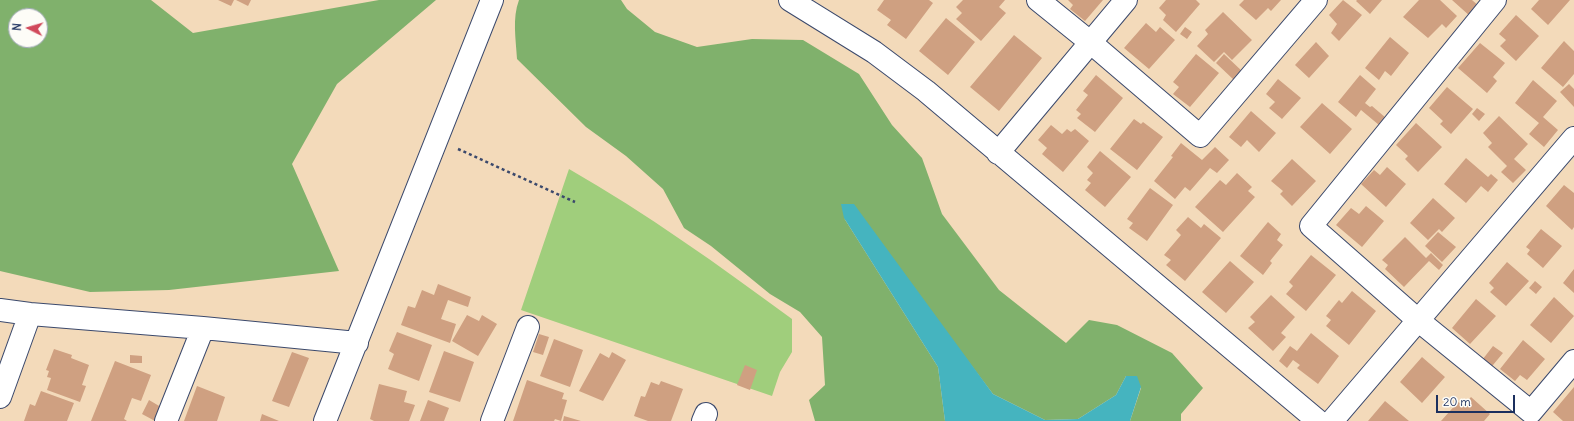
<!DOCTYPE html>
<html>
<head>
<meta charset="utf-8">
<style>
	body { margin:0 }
	#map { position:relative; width:1574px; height:421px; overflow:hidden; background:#f3daba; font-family:Delius,sans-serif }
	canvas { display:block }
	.north { position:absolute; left:8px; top:8px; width:40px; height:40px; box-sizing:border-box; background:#fdfcf7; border:1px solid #a3aaba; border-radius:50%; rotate:275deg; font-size:11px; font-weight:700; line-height:16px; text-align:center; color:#1b2f5e }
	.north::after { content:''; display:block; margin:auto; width:14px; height:18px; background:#d1495b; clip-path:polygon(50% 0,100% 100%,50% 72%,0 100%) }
	.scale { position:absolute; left:1436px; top:395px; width:79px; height:18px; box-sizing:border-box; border:2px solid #1b2f5e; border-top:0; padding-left:5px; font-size:12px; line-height:14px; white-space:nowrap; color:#1b2f5e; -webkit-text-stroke:3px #fdfcf7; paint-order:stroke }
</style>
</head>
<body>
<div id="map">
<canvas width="1574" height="421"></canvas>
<div class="north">N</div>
<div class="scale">20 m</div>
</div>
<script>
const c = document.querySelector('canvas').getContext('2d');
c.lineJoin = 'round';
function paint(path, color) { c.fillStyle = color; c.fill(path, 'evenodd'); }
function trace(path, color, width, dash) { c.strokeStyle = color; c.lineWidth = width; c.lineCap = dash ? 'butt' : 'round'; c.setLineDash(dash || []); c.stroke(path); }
paint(new Path2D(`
	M569 169C646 213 720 266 792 319V352L780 372 772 396 521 310Z`), '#a0ce7c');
paint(new Path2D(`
	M0 0H151L193 33 379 0H436L337 84 292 164 339 271 169 290 90 292 0 271ZM16 16H40V40H16Z
	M519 0H621L627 9 655 32 697 47 752 39 803 40 859 74 892 125 922 158 942 214 999 290 1066 343 1089 320 1117 325 1172 353 1203 388 1181 414V421H1130L1141 388 1126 376 1116 395 1078 419 1045 420 993 394 968 361 844 218 938 367 945 421H815L809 400 825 385 822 337 800 312 770 294 711 246 684 228 663 189 626 156 586 127 517 59C516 40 512 18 519 0Z`), '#80b16c');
paint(new Path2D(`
	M841 204H854L993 394 1045 420 1078 419 1116 395 1126 376H1137L1141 387 1130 421H945L938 367 844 218Z`), '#45b4bf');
paint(new Path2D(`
	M218 0H234L231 6Z
	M236 0H251L248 6Z
	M884 0H929L933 3 906 39 887 25 891 20 877 10Z
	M963 0H1005L999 7 1006 13 981 41 956 19 962 13 956 7Z
	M1068 0H1103L1085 21 1070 9 1073 5Z
	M1166 0H1196L1200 4 1176 32 1163 20 1166 15 1159 8Z
	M1244 0H1281L1271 11 1268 8 1256 20 1239 5Z
	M1343 0 1362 15 1339 41 1331 33 1337 24 1329 15Z
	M1357 0H1382L1370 14 1356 1Z
	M1419 0H1440L1457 16 1446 28 1442 24 1428 38 1403 17Z
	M1452 0H1472L1480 7 1471 17Z
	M1539 0H1570L1548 25 1531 9Z
	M1223 12 1252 40 1232 60 1224 52 1214 62 1197 46 1208 34 1205 30Z
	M1516 15 1539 36 1516 61 1500 46 1506 40 1499 34Z
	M946 18 975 42 948 75 919 51Z
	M1146 23 1156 32 1160 27 1175 40 1149 69 1124 48Z
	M1185 27 1192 32 1187 39 1180 34Z
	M1014 35 1042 58 999 111 970 87Z
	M1390 37 1409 53 1391 76 1385 71 1379 80 1365 68Z
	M1564 41 1574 51V74L1563 87 1541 68Z
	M1316 42 1329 56 1309 78 1295 65Z
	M1480 43 1505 63 1493 77 1497 81 1487 93 1458 68Z
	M1196 54 1219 73 1190 107 1173 94 1179 87 1173 82Z
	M1224 54 1244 73 1235 81 1216 63Z
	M1096 75 1123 98 1095 132 1077 118 1081 114 1076 110 1088 95 1083 91Z
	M1360 75 1376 89 1365 103 1370 107 1372 106 1386 118 1379 125 1361 110 1356 117 1338 102Z
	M1278 79 1301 98 1282 119 1269 108 1275 102 1266 94Z
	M1533 80 1557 101 1543 117 1558 130 1544 147 1529 134 1539 123 1515 103Z
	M1569 84 1574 89V107L1560 92Z
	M1447 87 1473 109 1451 134 1440 124 1443 121 1429 108Z
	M1322 103 1352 129 1330 154 1300 127Z
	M1477 108 1485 114 1479 121 1472 114Z
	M1251 111 1276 133 1259 152 1247 140 1241 147 1229 137Z
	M1499 116 1528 144 1514 159 1526 170 1513 183 1501 172 1507 166 1488 147 1492 143 1483 133Z
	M1134 119 1141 124 1143 122 1163 137 1137 170 1110 149Z
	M1416 123 1442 147 1418 172 1405 159 1408 156 1396 145Z
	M1051 125 1062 134 1067 129 1071 132 1075 129 1089 141 1063 172 1042 154 1047 148 1038 140Z
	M1181 143 1202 160 1215 147 1229 160 1217 173 1210 168 1190 191 1185 187 1175 199 1154 181 1173 157 1171 156Z
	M1100 151 1131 177 1105 207 1085 190 1091 183 1087 180 1093 173 1087 167Z
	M1466 158 1488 177 1491 174 1498 180 1488 192 1481 186 1466 203 1444 184Z
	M1292 159 1316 181 1292 206 1280 194 1283 191 1271 181Z
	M1387 167 1406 184 1386 207 1361 184 1374 170 1380 175Z
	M1237 173 1252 187 1248 191 1255 197 1223 232 1195 207 1220 180 1226 185Z
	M1564 185 1574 193V227L1572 230 1546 206Z
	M1150 188 1173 205 1147 241 1129 228 1133 223 1127 219Z
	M1433 198 1455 218 1442 232 1439 229 1428 240 1410 223Z
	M1366 206 1384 221 1362 247 1336 225 1351 208 1359 214Z
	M1188 217 1201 228 1204 224 1221 238 1185 281 1166 265 1171 260 1164 255 1181 235 1176 230Z
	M1268 222 1281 234 1277 240 1283 245 1270 261 1272 263 1263 275 1240 256Z
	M1541 229 1562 246 1543 268 1527 254 1530 250 1526 247Z
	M1438 232 1456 247 1442 262 1425 246Z
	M1405 237 1426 258 1431 253 1443 265 1439 270 1429 261 1404 287 1385 269 1388 265 1382 260Z
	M1311 255 1336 275 1306 311 1286 294 1293 286 1289 282Z
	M1230 261 1254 282 1226 313 1202 292Z
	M1507 262 1529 281 1506 306 1490 292 1494 288 1489 283Z
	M1574 269V293L1563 283Z
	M1535 281 1542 287 1536 294 1529 288Z
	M438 284 471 297 468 307 448 300 441 319 456 324 450 343 401 325 408 306 415 308 422 290 434 295Z
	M1352 291 1376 311 1349 345 1326 326 1331 320 1326 316 1339 300 1342 303Z
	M1271 295 1295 317 1281 333 1286 337 1273 351 1248 328 1255 322 1250 317Z
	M1554 297 1574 316 1551 343 1530 325Z
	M1476 299 1496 316 1470 344 1452 328Z
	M467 315 479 321 482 315 497 324 478 356 452 341Z
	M397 332 432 345 419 381 388 369 394 354 389 351Z
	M1311 333 1339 356 1318 384 1297 368 1300 365 1293 360 1287 368 1279 361 1290 346 1297 351Z
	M539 334 549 337 543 355 533 352Z
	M554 339 583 350 570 387 540 376Z
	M1523 340 1545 359 1527 380 1520 375 1515 381 1500 369Z
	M1493 346 1503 353 1488 371 1479 364Z
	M54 349 72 355 71 358 89 365 82 385 86 386 80 402 47 390 51 378 47 377 49 371 46 370Z
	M444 351 474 362 460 402 429 392Z
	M292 352 309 358 289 407 272 401Z
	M612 352 626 360 603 401 579 391 600 353 609 358Z
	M130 355 142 356V363H130Z
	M1422 357 1445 377 1422 403 1400 382Z
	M115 361 151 375 141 401 132 398 124 419 127 421H91Z
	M745 365 757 370 750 390 737 385Z
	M527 380 564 393 562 399 567 400 561 421 555 419 554 421H513Z
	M661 381 683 389 671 421H648L634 416 641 396 645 397 651 382 659 385Z
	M379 384 407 391 404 402 415 405 409 421H374L370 419Z
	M197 386 225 397 217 421H184Z
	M1574 387V421H1563L1553 412Z
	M41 391 74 403 67 421H24L30 404 35 406Z
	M1471 397 1490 414 1484 421H1441L1458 402 1463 406Z
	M149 400 166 410 159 421H155L142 414Z
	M428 400 449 408 444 421H420Z
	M1385 401 1409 421H1368Z
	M262 414 279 421H260Z
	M564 416 581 421H563Z`), '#cfa081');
const minor = new Path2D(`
	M790 0 874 52 926 91 1318 421
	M1038 0 1090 42 1200 136 1316 0
	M1495 0 1311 226 1419 321 1531 412 1574 361
	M998 153 1126 0
	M0 310 30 314 203 328 357 343
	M0 397 30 314
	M166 421 203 328
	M325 421 492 0
	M492 421 528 327
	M703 421 706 414
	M1332 421 1574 138`);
trace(minor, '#3b496c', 24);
trace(new Path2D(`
	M458 149 575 202`), '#3b496c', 2.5, [3, 3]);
trace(minor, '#fff', 22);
</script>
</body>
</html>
